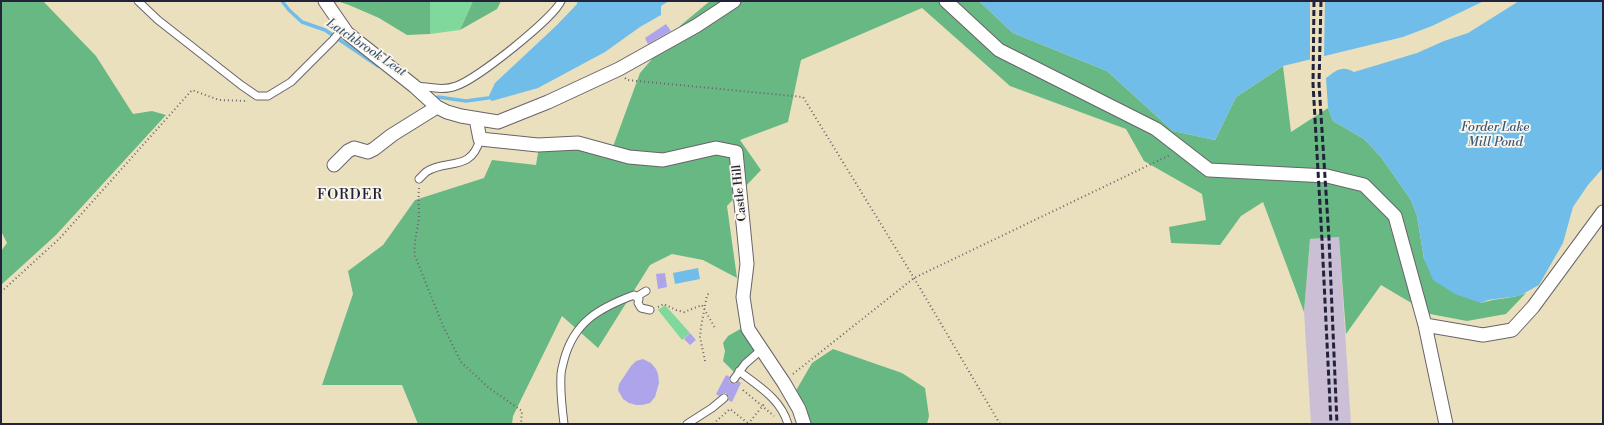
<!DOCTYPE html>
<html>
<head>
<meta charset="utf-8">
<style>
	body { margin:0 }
	#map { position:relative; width:1604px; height:425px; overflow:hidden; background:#ebe0be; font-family:"Libre Bodoni",serif }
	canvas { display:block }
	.frame { position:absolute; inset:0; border:2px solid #22223b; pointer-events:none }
</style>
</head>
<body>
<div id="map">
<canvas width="1604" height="425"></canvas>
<div class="frame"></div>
</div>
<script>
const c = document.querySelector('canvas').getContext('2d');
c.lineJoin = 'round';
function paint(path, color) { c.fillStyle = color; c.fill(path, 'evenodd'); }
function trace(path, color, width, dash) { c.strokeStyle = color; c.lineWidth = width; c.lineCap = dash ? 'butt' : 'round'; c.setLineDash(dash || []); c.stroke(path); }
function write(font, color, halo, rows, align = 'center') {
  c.font = font + ' "Libre Bodoni",serif'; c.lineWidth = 3.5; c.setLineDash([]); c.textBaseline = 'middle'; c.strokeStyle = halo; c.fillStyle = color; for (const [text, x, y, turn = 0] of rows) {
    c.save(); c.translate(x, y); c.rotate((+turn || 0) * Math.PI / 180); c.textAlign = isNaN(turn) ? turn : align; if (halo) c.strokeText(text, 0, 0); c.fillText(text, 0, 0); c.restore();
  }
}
paint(new Path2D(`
	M1339 237 1351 424H1311L1304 312 1310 239Z`), '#cbbfd5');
paint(new Path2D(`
	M430 1H473L460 30 430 34Z
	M665 305 690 333 682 340 658 310Z`), '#80d89d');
paint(new Path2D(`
	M1 1H43L96 56 133 114 152 111 166 115 56 235 1 285V251L7 243 1 231Z
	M325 1H430V34L407 35 379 18 349 5 340 2 326 3Z
	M473 1H501L497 9 460 30Z
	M710 1H979L1013 33 1107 71 1173 131 1215 140 1236 97 1283 66 1291 132 1328 108 1333 121 1364 139 1381 157 1411 200 1417 216 1424 259 1481 303C1495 298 1512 299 1526 293L1506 314 1467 321 1430 314 1381 285 1346 334 1339 237 1310 239 1304 312 1263 202 1241 216 1220 245 1171 243 1169 227 1206 220 1202 194 1144 161 1126 129 1010 86 922 8 801 60 788 122 740 140 761 170 727 206 737 278 703 260 672 254 650 265 598 348 562 316 513 416 512 424H418L402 385H322L353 294 348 271 383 245 415 200 484 178 492 160 536 165 539 147 611 152 640 73 681 25Z
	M742 328 758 348 735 373 723 361 725 351 723 343 728 336Z
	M833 349 902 373 925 388 929 416 927 424H809L794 394 812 363Z`), '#68b884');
paint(new Path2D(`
	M577 1H669L661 6V15L640 27 605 52 538 88 492 101 488 98 495 83 557 25 577 4Z
	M979 1H1484L1432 26 1403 37 1283 66 1236 97 1215 140 1173 131 1107 71 1013 33Z
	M1519 1H1603V168L1588 185 1573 207 1563 243 1539 285 1519 296 1488 300 1481 303 1455 294 1433 280 1424 259 1417 216 1411 200 1381 157 1364 139 1333 121 1328 108 1326 78C1336 70 1342 65 1354 72L1417 53 1444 41 1468 33Z
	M698 268 700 279 675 284 673 273Z`), '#71bdea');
paint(new Path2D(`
	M1310 1H1325L1324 58 1310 61Z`), '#ebe0be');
trace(new Path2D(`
	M282 1 289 10 302 22 325 30 378 66
	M438 97 466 101 488 98`), '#71bdea', 3.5);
paint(new Path2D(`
	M666 24 671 31 648 44 645 38Z
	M665 273 667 287 658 289 656 274Z
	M690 333 696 340 690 345 684 339Z
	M643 359 651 363 656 369 658 374 659 383 655 397 650 403 642 405H636L629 403 623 399 618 390 619 384 631 366 636 361Z
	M726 375 730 377 729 381 731 383 736 384 738 381 741 383 732 402 728 400 729 397 726 393H723L719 396 716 394Z`), '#aea4eb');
const lane = new Path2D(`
	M138 1 158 20 241 85 257 96H268L291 82 333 40 343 28
	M417 86C429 87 444 91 456 86 476 80 554 18 561 1
	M419 179C421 177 424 174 426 172 446 158 471 173 480 139
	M636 297 646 291
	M739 371C759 387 780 398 788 424
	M734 379 745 364 761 350
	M564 424C562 408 560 391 561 375 561 370 563 365 564 360 574 322 599 308 634 295L639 299 638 303 641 308 650 310
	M687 424 712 408 724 398`);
const street = new Path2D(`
	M325 1 347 33 414 86 437 107 447 112 461 116 498 122 548 102 619 69 696 26 734 1
	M946 1 999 50 1156 129 1209 170 1327 176 1364 185 1395 216 1425 325 1446 424
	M476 119 480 139 538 145 578 143 629 157 663 160 716 148 736 152 747 264 743 297 748 329 784 383 799 409 804 424
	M334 165 348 151 354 148 368 152 374 149 392 135 437 107
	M1425 325 1483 335 1512 330 1533 307 1603 212`);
trace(lane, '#686469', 9);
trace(street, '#686469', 15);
trace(new Path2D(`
	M625 78 627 80 803 97 914 278 1000 424
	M419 188C418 197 419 207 419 216 418 230 413 242 415 256L443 326 461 362 489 388 522 411 521 424
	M1 292 60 238 192 90 219 100 248 101
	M658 307 664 304 676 310 684 312 702 305 715 328
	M705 361 700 337 701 327 707 295 711 292
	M793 374 914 278 1170 155
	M743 390 774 416
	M713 424 730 409 749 424
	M748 424 765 403`), '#686469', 2, [1, 3]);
trace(lane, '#fff', 7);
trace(street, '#fff', 13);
trace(new Path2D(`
	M1314 1 1313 84 1322 240 1331 424
	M1321 1 1319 84 1329 239 1337 424`), '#22223b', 3, [6, 3]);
write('12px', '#22223b', '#fbf7ec', [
	["Castle Hill",740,193,-96]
]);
write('italic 13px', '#3e5878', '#fbf7ec', [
	["Latchbrook Leat",366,48,34],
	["Forder Lake",1495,128],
	["Mill Pond",1495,143]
]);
c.letterSpacing = '1px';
write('14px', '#22223b', '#fbf7ec', [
	["FORDER",350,196]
]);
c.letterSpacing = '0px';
</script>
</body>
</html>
